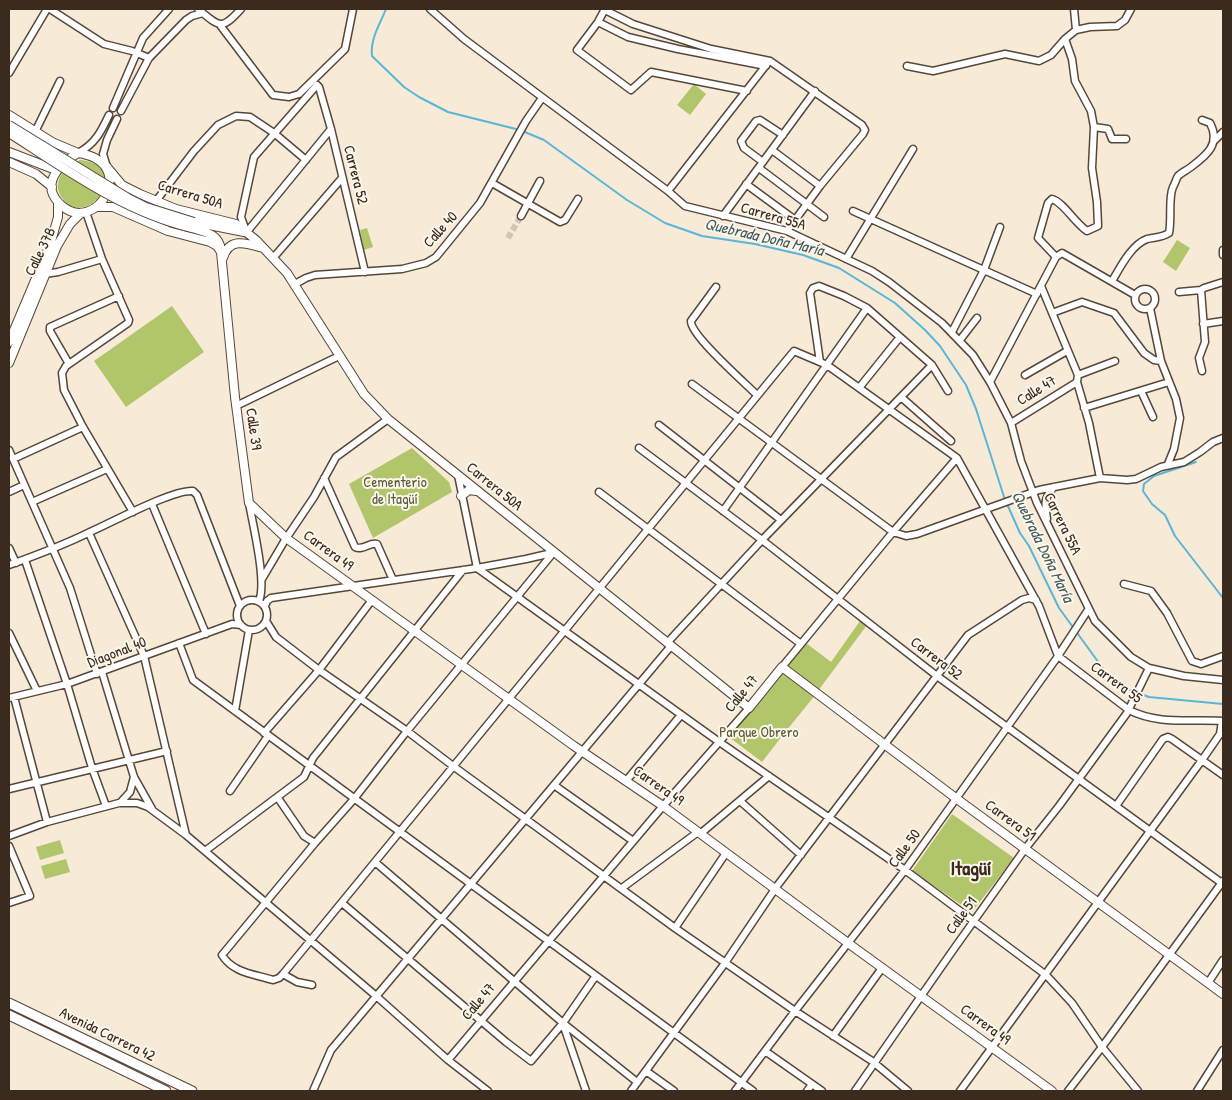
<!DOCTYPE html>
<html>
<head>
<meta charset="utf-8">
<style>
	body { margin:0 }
	#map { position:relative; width:1232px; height:1100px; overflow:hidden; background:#f7ead6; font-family:"Patrick Hand",sans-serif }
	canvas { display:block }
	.frame { position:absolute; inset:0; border:10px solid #3b2a1e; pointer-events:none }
</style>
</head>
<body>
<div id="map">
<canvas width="1232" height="1100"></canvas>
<div class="frame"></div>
</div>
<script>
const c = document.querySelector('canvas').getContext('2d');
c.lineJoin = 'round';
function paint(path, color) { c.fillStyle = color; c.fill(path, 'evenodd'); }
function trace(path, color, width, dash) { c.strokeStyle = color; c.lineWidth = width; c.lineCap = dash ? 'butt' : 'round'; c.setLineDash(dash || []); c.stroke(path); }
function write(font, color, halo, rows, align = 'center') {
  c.font = font + ' "Patrick Hand",sans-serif'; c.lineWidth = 4; c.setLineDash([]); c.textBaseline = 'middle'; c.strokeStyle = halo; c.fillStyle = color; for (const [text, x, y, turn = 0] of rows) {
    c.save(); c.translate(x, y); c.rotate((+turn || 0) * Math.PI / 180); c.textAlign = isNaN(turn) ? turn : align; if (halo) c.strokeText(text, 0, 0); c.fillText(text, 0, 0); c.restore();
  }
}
paint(new Path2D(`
	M694 84 706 94 690 115 677 105Z
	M80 160C135 165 88 231 63 199 50 183 64 166 80 160Z
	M367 228 373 247 364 250 360 230Z
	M1177 240 1190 248 1176 271 1163 262Z
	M172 306 204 352 126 407 94 361Z
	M412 448 449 482 452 492 373 538 349 484Z
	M860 621 867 625 812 699 786 731 762 762 729 737 806 643 831 662Z
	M952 814 1014 858 972 912 912 871Z
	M60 840 64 853 40 860 36 847Z
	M66 859 70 872 45 879 41 866Z`), '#b1c66a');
trace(new Path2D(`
	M386 9C380 24 370 39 372 56L404 87 419 97 448 112 520 130 544 140 627 200 665 223 702 236 755 244 803 255 839 268 895 303 925 330 940 346 966 385 976 409 1005 500
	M1196 462 1154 476 1144 484 1143 491 1152 504 1165 515 1175 536 1223 598
	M1007 504 1020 533 1029 546 1059 608 1107 674 1120 686 1149 697 1223 704`), '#5ab6d8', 2);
trace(new Path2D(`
	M508 238 521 216`), '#d1c4b1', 6, [6, 3]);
const minor = new Path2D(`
	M50 9 104 44 132 51 149 58
	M198 9C220 27 221 31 241 9
	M430 9 464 39 668 191 685 206 787 231 872 271 889 282 942 323 973 355 990 382 1011 423 1021 461 1037 503 1095 621 1131 657 1149 668 1184 676 1223 680
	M605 9 598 22 577 50 631 90 651 72 747 91
	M1074 9 1076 30
	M605 10 633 24 711 49 770 61 862 125 865 130 863 134 820 186 787 231
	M598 22 628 37 678 49 766 66
	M220 25 273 95 289 97 299 94 345 49 353 9
	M907 66 933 71 1005 54 1039 61 1051 55 1065 39 1076 30 1090 27 1117 26 1125 20 1131 9
	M9 73 47 9
	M113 108 143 38 169 9
	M121 111 149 58 186 20 192 16 203 13
	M1094 127 1108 129 1112 139H1126
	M35 132 60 81
	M1215 140 1223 132
	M772 150 820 186
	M78 153C95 144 101 132 109 115
	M763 162 744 148 741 141 756 121 760 120 783 135
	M107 167 103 154 107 140 117 119
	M759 168 824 217
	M492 183 560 222 565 220 578 199
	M746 184 795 220
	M668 191 767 64
	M156 201 194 151 218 125 236 116 250 117 274 133 306 160
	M853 211 1037 294
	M86 212 102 259 129 320 128 323 66 366 62 373 64 390 83 427 133 512
	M521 216 540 181
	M723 216 815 91
	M246 231 241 217 254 157 317 85 319 87 331 129 365 272
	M246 233 331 129
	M1223 250V255
	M274 257 342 178
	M1056 257 1038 238 1048 203 1052 199C1063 202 1075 223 1087 231L1098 226 1097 202 1092 168 1094 127 1091 111 1075 81 1072 59 1065 39
	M846 259 913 149
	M45 274 58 272 102 259
	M1112 281C1120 268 1131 245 1147 239 1155 237 1161 238 1169 233 1172 219 1168 198 1173 187 1175 184 1176 179 1178 176 1181 173 1187 170 1191 167 1207 155 1221 144 1210 123L1202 120
	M295 284 306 278 315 275 402 269 426 263 436 257 480 203 526 121 542 98
	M1041 286 1078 375 1077 382 1089 423 1100 478
	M716 287 691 321C690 335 745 383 757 395
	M1135 299a10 10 0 1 1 20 0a10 10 0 1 1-20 0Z
	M1179 292 1201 290
	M1150 308 1161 361 1176 399 1180 418 1174 449 1168 464
	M1052 313 1082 302 1114 313 1144 353 1154 360 1161 361
	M1203 324 1223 321
	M952 332 984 270 1000 227
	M960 340 977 318
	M820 362 810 293 813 288 819 286 844 296 867 308 932 365 948 391
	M69 364 50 331V327L119 296
	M1202 371 1199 358 1205 342 1201 290 1204 288 1223 282
	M1025 375 1067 351
	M1078 375 1115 361
	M990 382 1056 257 1062 253 1135 295
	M692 384 893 532 906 536 917 534 1039 490 1100 478 1127 480 1136 479 1161 467 1184 462 1200 452 1213 442 1223 438
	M859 388 900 337
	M1141 391 1153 417
	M901 397 951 441
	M236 406 339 356
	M1084 408 1169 382
	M1011 423 1077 382
	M659 425 781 520
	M639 448 762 540 937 676 1223 884
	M9 450 70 588 97 674
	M13 459 83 427
	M458 475 477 568 715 739 905 870 1046 975 1072 1003 1102 1047 1138 1091
	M324 478 355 547C363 551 369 542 377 544L393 580
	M9 492 24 485
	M599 492 801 644
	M32 502 107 469
	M249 503C253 526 267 582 259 601
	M152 504 206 634
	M723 511 867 308
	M1047 519C1045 504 1043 499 1054 487
	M89 533 144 656 186 835
	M9 548 16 563
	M553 553 407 731 354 799 315 843 222 955C233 973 254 974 273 980L279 978 283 974 794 351 827 365 957 458 1039 606 1058 656
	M25 560 67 684 92 768 106 806
	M9 565C37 555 64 545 90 532 111 523 173 489 193 491L197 495 240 606
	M262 579 285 540 314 497 336 457 388 419
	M1124 584 1151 591 1167 613 1192 661 1201 664 1223 656
	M237 615a15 15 0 1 1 30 0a15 15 0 1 1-30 0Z
	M265 606 267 601 271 598 477 568 526 559 552 553
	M266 621 276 637 319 670 407 731 453 766 675 928 795 1011 872 1061 908 1091
	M9 633 37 691
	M179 643 193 680 753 1091
	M667 643 762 540 932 365
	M1058 656 1129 710C1158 725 1191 719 1223 721
	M782 667 893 532 957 458
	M102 672 134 777 152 809
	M14 697 47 822
	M9 698 67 684 232 624 241 625
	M235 711 249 630
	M264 733 319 670 372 600
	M626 781 681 715
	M554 785 633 841
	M9 789 167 751
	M230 791 268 736
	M278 798 304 836 315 843
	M740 801 801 855
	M120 803 130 792 134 777
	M1116 806 1163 739 1168 737 1172 739 1223 775
	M700 834 769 776
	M9 836 47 822 119 803H137L148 807 186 835 375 995 448 1060 488 1091
	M9 846 30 896 9 903
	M205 851 304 777 313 758 463 570
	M375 862 563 1023 637 1082
	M622 888 698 832
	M342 903 506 1042 531 1061 563 1023 595 977
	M675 928 726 853
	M283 974 297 982 312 985
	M1208 983 1223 960
	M563 1024 586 1091
	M833 1036 882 968
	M765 1051 822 1091
	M448 1060 663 806 749 708
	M646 1071 674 1091
	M313 1091 331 1050 671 646
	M631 1091 725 963 777 886 968 635 1022 600 1029 598 1036 600
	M735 1091 795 1011 905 870 1056 659 1088 610
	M807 1091 812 1084
	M855 1091 951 953 1025 849 1059 806 1127 713 1149 668
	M960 1091 1202 760 1220 734 1222 721
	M1068 1091 1102 1047 1223 881
	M1197 1091 1223 1050`);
const major = new Path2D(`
	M9 115 52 142 78 153
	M9 152 56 170
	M78 153C141 162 96 237 61 205 39 185 59 164 78 153Z
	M9 162 36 174 52 187
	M107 167 122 185 140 194 176 209 236 224 256 240 287 273 364 394 388 419 749 708 782 667 957 799 1223 994
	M98 207H113L168 231 210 242 217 246 221 252 235 397 249 503 286 538 574 746 663 806 852 946 1052 1091
	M194 222 244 232
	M192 228C206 232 219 234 221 250
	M223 258C229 237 246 243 263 248
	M9 342 50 245 58 217V202
	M9 363 57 246 70 224 81 213
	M461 496 469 490 476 491`);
const highway = new Path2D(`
	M9 1003 192 1091
	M9 1015 166 1091`);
trace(minor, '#57473a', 9);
trace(major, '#57473a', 10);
trace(highway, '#57473a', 11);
trace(minor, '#fff', 6);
trace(major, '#fff', 8);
trace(highway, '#fff', 9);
const majorBridge = new Path2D(`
	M9 125 128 198 146 207 194 222
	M9 133C67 170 124 212 192 228`);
trace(majorBridge, '#57473a', 10, []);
trace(majorBridge, '#fff', 8);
write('15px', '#3b2a1e', '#fbf7ec', [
	["Carrera 52",355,175,76],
	["Carrera 50A",190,195,17],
	["Carrera 55A",773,217,16],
	["Calle 40",441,230,-48],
	["Calle 37B",41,252,-64],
	["Calle 47",1037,391,-32],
	["Calle 39",253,429,82],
	["Carrera 50A",494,487,39],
	["Carrera 55A",1062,524,64],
	["Carrera 49",328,551,36],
	["Diagonal 40",117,653,-21],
	["Carrera 52",936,659,37],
	["Carrera 55",1116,683,36],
	["Calle 47",742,694,-51],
	["Carrera 49",658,786,35],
	["Carrera 51",1010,821,36],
	["Calle 50",905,849,-54],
	["Calle 51",962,916,-54],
	["Calle 47",479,1002,-50],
	["Carrera 49",985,1025,36],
	["Avenida Carrera 42",107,1035,26]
]);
write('15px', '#5e5935', '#fbf7ec', [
	["Cementerio",395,483],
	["de Itagüí",395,500],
	["Parque Obrero",759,733]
]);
write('italic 16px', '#465b5f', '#fbf7ec', [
	["Quebrada Doña María",764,238,13],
	["Quebrada Doña María",1042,547,64]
]);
write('bold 20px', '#3b2a1e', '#fbf7ec', [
	["Itagüí",971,870]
]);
</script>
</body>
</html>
